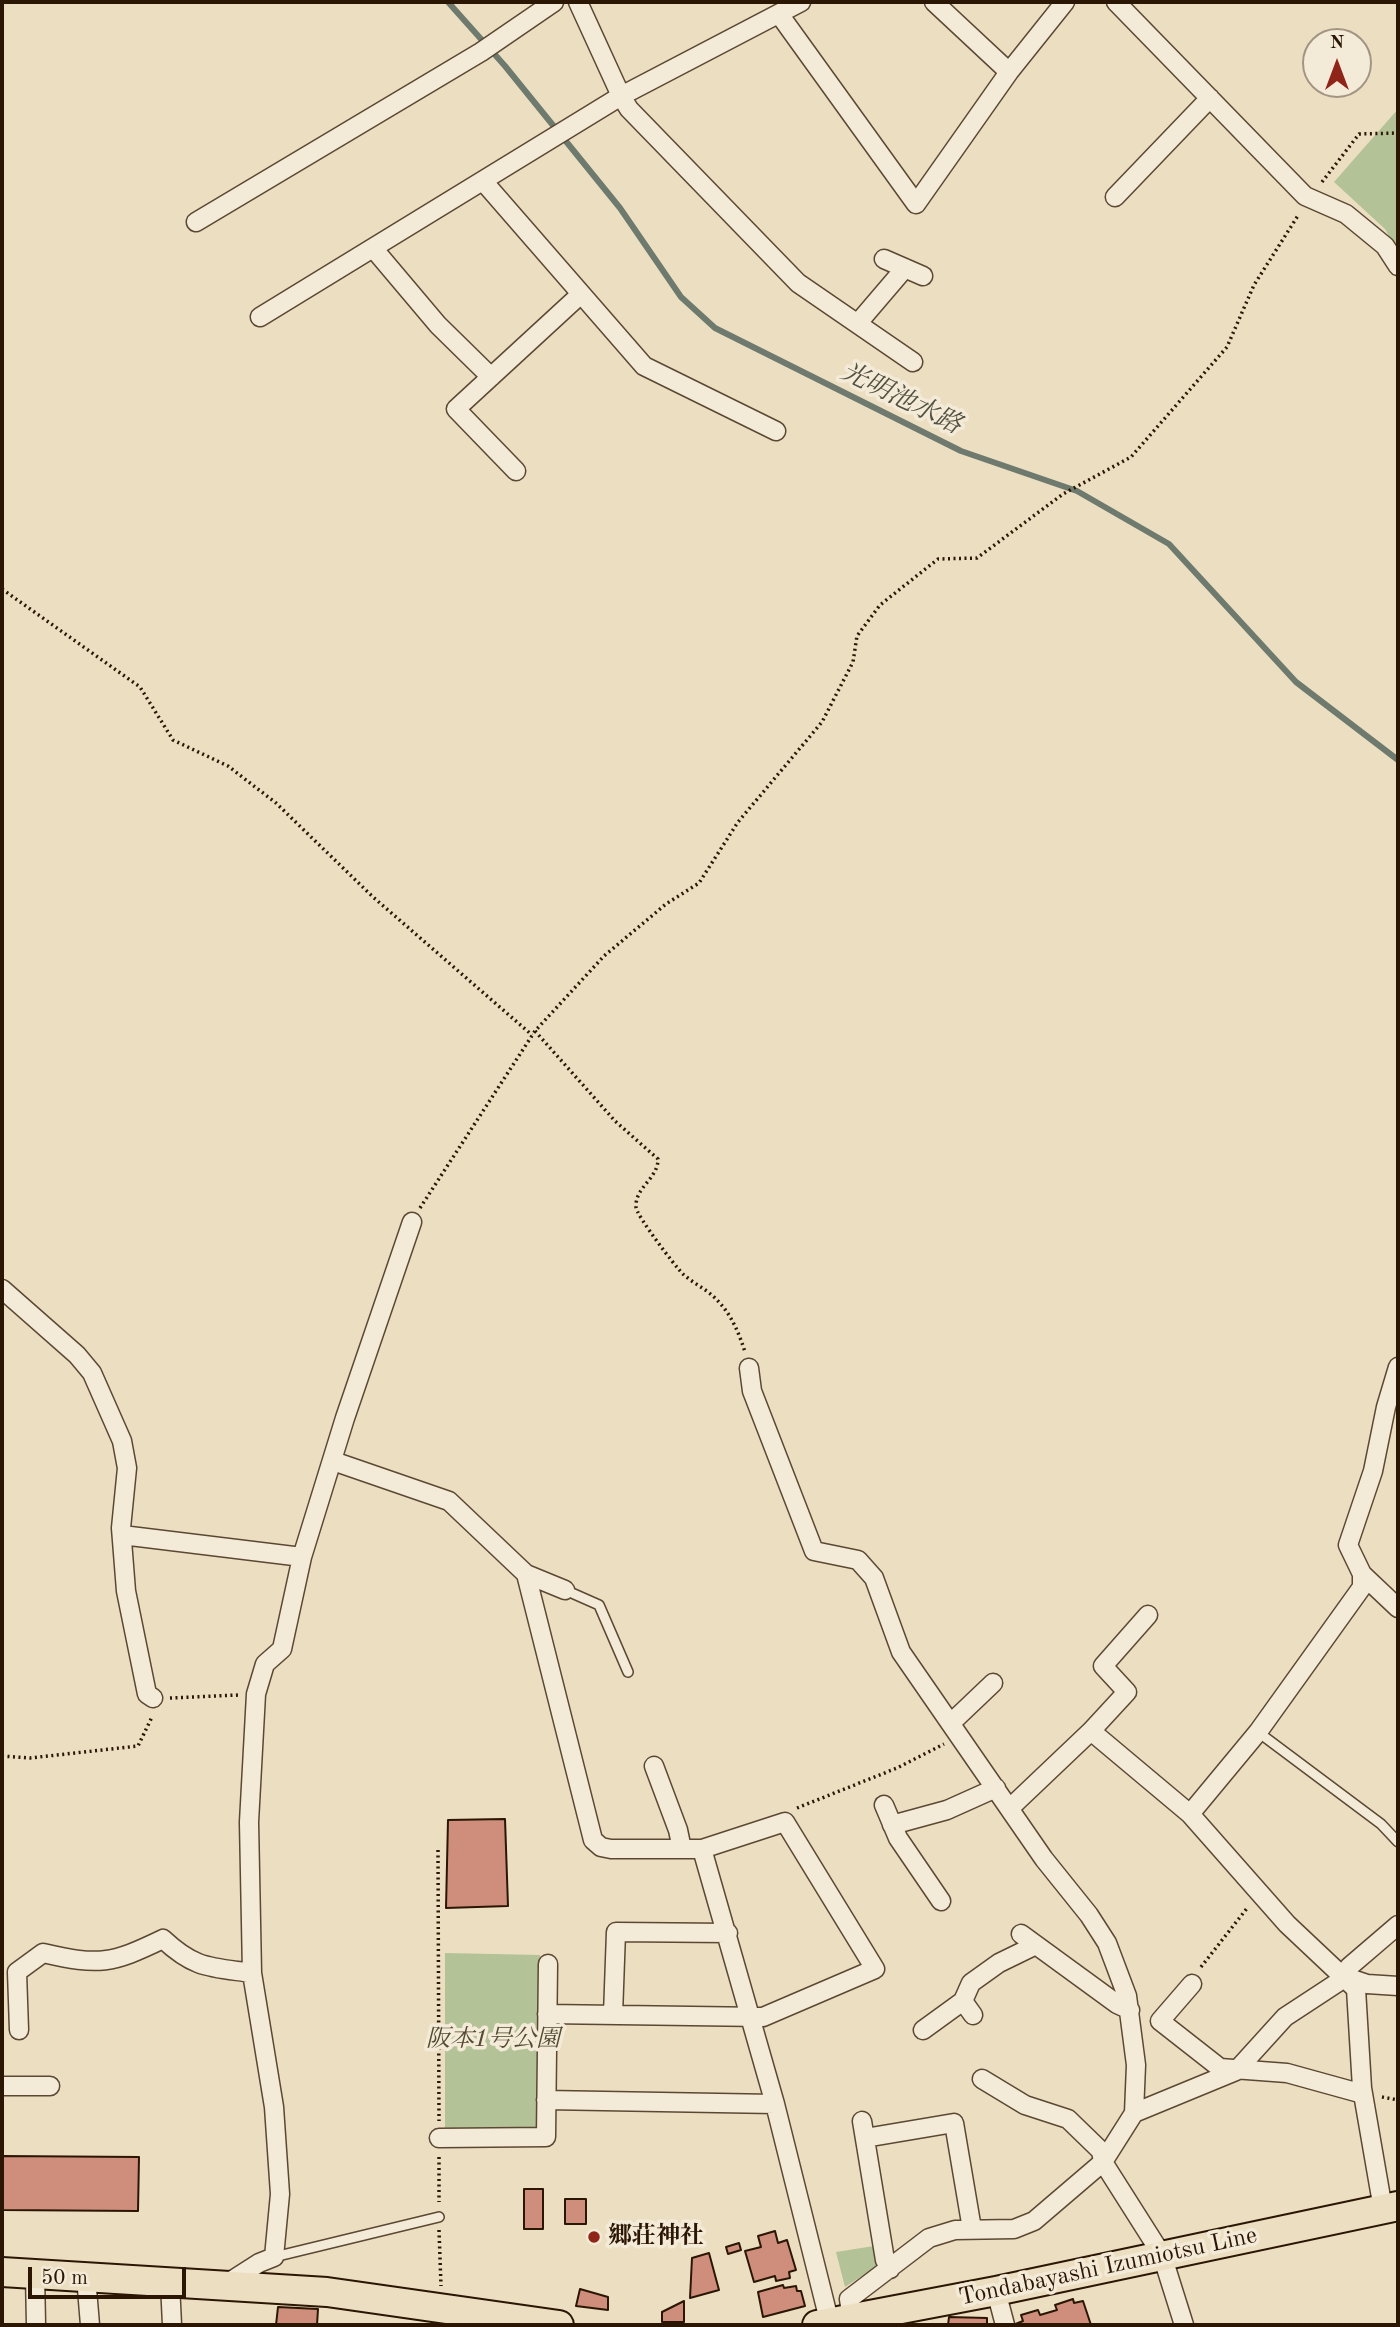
<!DOCTYPE html>
<html>
<head>
<meta charset="utf-8">
<style>
	body { margin:0 }
	#map { position:relative; width:1400px; height:2327px; overflow:hidden; background:#ecdec1; font-family:"Old Standard TT",serif }
	canvas { display:block }
	.frame { position:absolute; inset:0; border:4px solid #2b1604; pointer-events:none }
	.north { position:absolute; left:1302px; top:28px; width:70px; height:70px; box-sizing:border-box; background:#f3ead7; border:2px solid #a39583; border-radius:50%; rotate:0deg; font-size:19px; font-weight:700; line-height:28px; text-align:center; color:#2b1604 }
	.north::after { content:''; display:block; margin:auto; width:24px; height:32px; background:#8f2418; clip-path:polygon(50% 0,100% 100%,50% 72%,0 100%) }
	.scale { position:absolute; left:28px; top:2267px; width:158px; height:32px; box-sizing:border-box; border:4px solid #2b1604; border-top:0; padding-left:9px; font-size:21px; line-height:24px; white-space:nowrap; color:#2b1604; -webkit-text-stroke:5px #f3ead7; paint-order:stroke }
</style>
</head>
<body>
<div id="map">
<canvas width="1400" height="2327"></canvas>
<div class="frame"></div>
<div class="north">N</div>
<div class="scale">50 m</div>
</div>
<script>
const c = document.querySelector('canvas').getContext('2d');
c.lineJoin = 'round';
function paint(path, color) { c.fillStyle = color; c.fill(path, 'evenodd'); }
function trace(path, color, width, dash) { c.strokeStyle = color; c.lineWidth = width; c.lineCap = dash ? 'butt' : 'round'; c.setLineDash(dash || []); c.stroke(path); }
function write(font, color, halo, rows, align = 'center') {
  c.font = font + ' "Old Standard TT","Noto Serif JP",serif'; c.lineWidth = 7; c.setLineDash([]); c.textBaseline = 'middle'; c.strokeStyle = halo; c.fillStyle = color; for (const [text, x, y, turn = 0] of rows) {
    c.save(); c.translate(x, y); c.rotate((+turn || 0) * Math.PI / 180); c.textAlign = isNaN(turn) ? turn : align; if (halo) c.strokeText(text, 0, 0); c.fillText(text, 0, 0); c.restore();
  }
}
paint(new Path2D(`
	M1398 109V251L1385 229 1334 182Z
	M445 1953 540 1955V2124L533 2131H445Z
	M874 2246 877 2266 845 2287 836 2252Z`), '#b3c297');
trace(new Path2D(`
	M448 2 505 66 620 208 681 297 715 328 961 451 1077 491 1169 544 1296 682 1398 760`), '#6d7a6d', 6);
const building = new Path2D(`
	M505 1819 508 1906 446 1908 448 1820Z
	M2 2156 139 2157 138 2211 2 2210Z
	M524 2189H543V2229H524Z
	M565 2199H586V2224H565Z
	M775 2231 778 2243 787 2240 796 2270 789 2272 790 2278 776 2281 775 2276 754 2282 745 2251 761 2247 758 2236Z
	M739 2243 741 2250 728 2254 726 2247Z
	M709 2253 719 2290 690 2298 692 2258Z
	M783 2285 784 2288 796 2286 797 2291H801L805 2306 763 2317 758 2292Z
	M580 2289 608 2297V2310L576 2306Z
	M1073 2299 1074 2303 1083 2301 1091 2325H1013L1023 2321 1021 2315 1038 2310 1040 2315 1057 2310 1055 2305Z
	M684 2301V2322H662V2312Z
	M278 2307 318 2309 317 2325H276Z
	M949 2317 987 2318V2325H948Z`);
paint(building, '#cf8e7c');
trace(building, '#2b1604', 2);
const service = new Path2D(`
	M565 1590 599 1605 628 1672
	M1258 1732 1381 1824 1398 1842
	M274 2257 439 2217`);
const minor = new Path2D(`
	M578 2 621 96 801 2
	M934 2 1009 72
	M1116 2 1305 196 1346 214 1385 246 1398 266
	M779 14 916 204 1009 72 1065 2
	M483 181 644 366 776 431
	M1115 197 1210 98
	M196 222 481 52 554 2
	M373 248 438 325 491 377
	M884 259 923 276
	M260 317 621 96 629 109 798 283 913 362
	M858 323 905 268
	M516 471 456 409 581 294
	M2 1289 77 1355 92 1373 122 1441 127 1468 121 1528 126 1591 147 1694 153 1698
	M749 1368 752 1391 814 1551 858 1560 874 1578 901 1652 1044 1859 1089 1915 1107 1943 1127 1996 1136 2065 1134 2113 1103 2162 1162 2255 1184 2325
	M333 1461 449 1501 526 1574 593 1840 601 1847 611 1849H702L775 2104 830 2324
	M122 1535 302 1557
	M526 1574 565 1590
	M1362 1574 1398 1608
	M951 1723 993 1683
	M1091 1731 1127 1692 1103 1666 1148 1615
	M654 1766 678 1830 682 1849
	M884 1805 898 1838 941 1901
	M1010 1808 1091 1731 1190 1814 1258 1732 1362 1587V1574L1348 1545 1373 1471 1386 1407 1398 1367
	M1190 1814 1287 1924 1356 1989 1362 2088 1383 2209
	M892 1825 947 1810 996 1788
	M1021 1934 1117 2004 1130 2010
	M1346 1977 1367 1984 1398 1986
	M1192 1984 1160 2021 1220 2068 1287 2073 1363 2094
	M963 2001 973 2015
	M547 2014 763 2017 875 1969 785 1822 702 1849
	M613 2015 616 1932 728 1933
	M19 2030 17 1972 43 1953C100 1966 111 1964 163 1939 195 1969 210 1967 252 1973
	M923 2030 963 2001 971 1983 999 1963 1036 1945
	M2 2086H50
	M546 2100 775 2104
	M1134 2113 1236 2071 1285 2017 1346 1977 1349 1967 1398 1925
	M862 2121 885 2260 890 2269
	M439 2138 546 2137 548 1964
	M865 2138 954 2123 972 2229
	M35 2274 36 2325
	M86 2277 90 2325
	M170 2283 172 2325
	M223 2286 259 2263 274 2257 280 2194 274 2107 252 1973 249 1822 256 1694 265 1664 282 1649 302 1557 345 1418 412 1222
	M996 2291 1005 2325
	M852 2320 849 2299 929 2238 955 2230 1014 2229 1034 2221 1103 2162 1101 2151 1068 2119 1025 2105 982 2079`);
const primary = new Path2D(`
	M2 2272 327 2292 559 2325
	M817 2325 996 2291 1398 2206`);
trace(service, '#5b4833', 12);
trace(minor, '#5b4833', 21);
trace(primary, '#2b1604', 32);
trace(new Path2D(`
	M1322 182 1359 134 1398 133
	M2 589 140 687 173 740 228 766 276 803 373 897 532 1035
	M535 1031 615 1121 658 1159C658 1179 635 1187 636 1207 636 1215 675 1266 682 1273 692 1283 707 1289 717 1300 731 1314 739 1333 745 1352
	M420 1208 535 1031 604 956 666 904 699 883 738 822 822 722 853 662 857 636 880 605 938 559 977 558 1063 494 1131 457 1227 347 1254 285 1299 214
	M170 1698 239 1695
	M2 1756 30 1758 138 1746 152 1717
	M797 1808 897 1768 944 1744
	M438 1850 439 2121
	M1201 1967 1248 1907
	M1382 2097 1398 2100
	M439 2157V2202
	M439 2230 441 2286`), '#2b1604', 3.5, [2, 3.5]);
trace(service, '#f3ead7', 9);
trace(minor, '#f3ead7', 18);
trace(primary, '#ecdec1', 28);
for (const [x, y, r, color] of [
	[594,2237,7,"#8f2418"]
]) { const dot = new Path2D(); dot.arc(x, y, r, 0, 2 * Math.PI); c.fillStyle = color; c.fill(dot); trace(dot, '#f3ead7', 2.5); }
write('italic 24px', '#544a30', '#f3ead7', [
	["阪本1号公園",493,2040]
]);
write('bold 24px', '#2b1604', '#f3ead7', [
	["郷荘神社",608,2237]
], 'left');
write('24px', '#2b1604', '#f3ead7', [
	["Tondabayashi Izumiotsu Line",1108,2267,-12]
]);
write('italic 26px', '#525041', '#f3ead7', [
	["光明池水路",901,399,26]
]);
</script>
</body>
</html>
